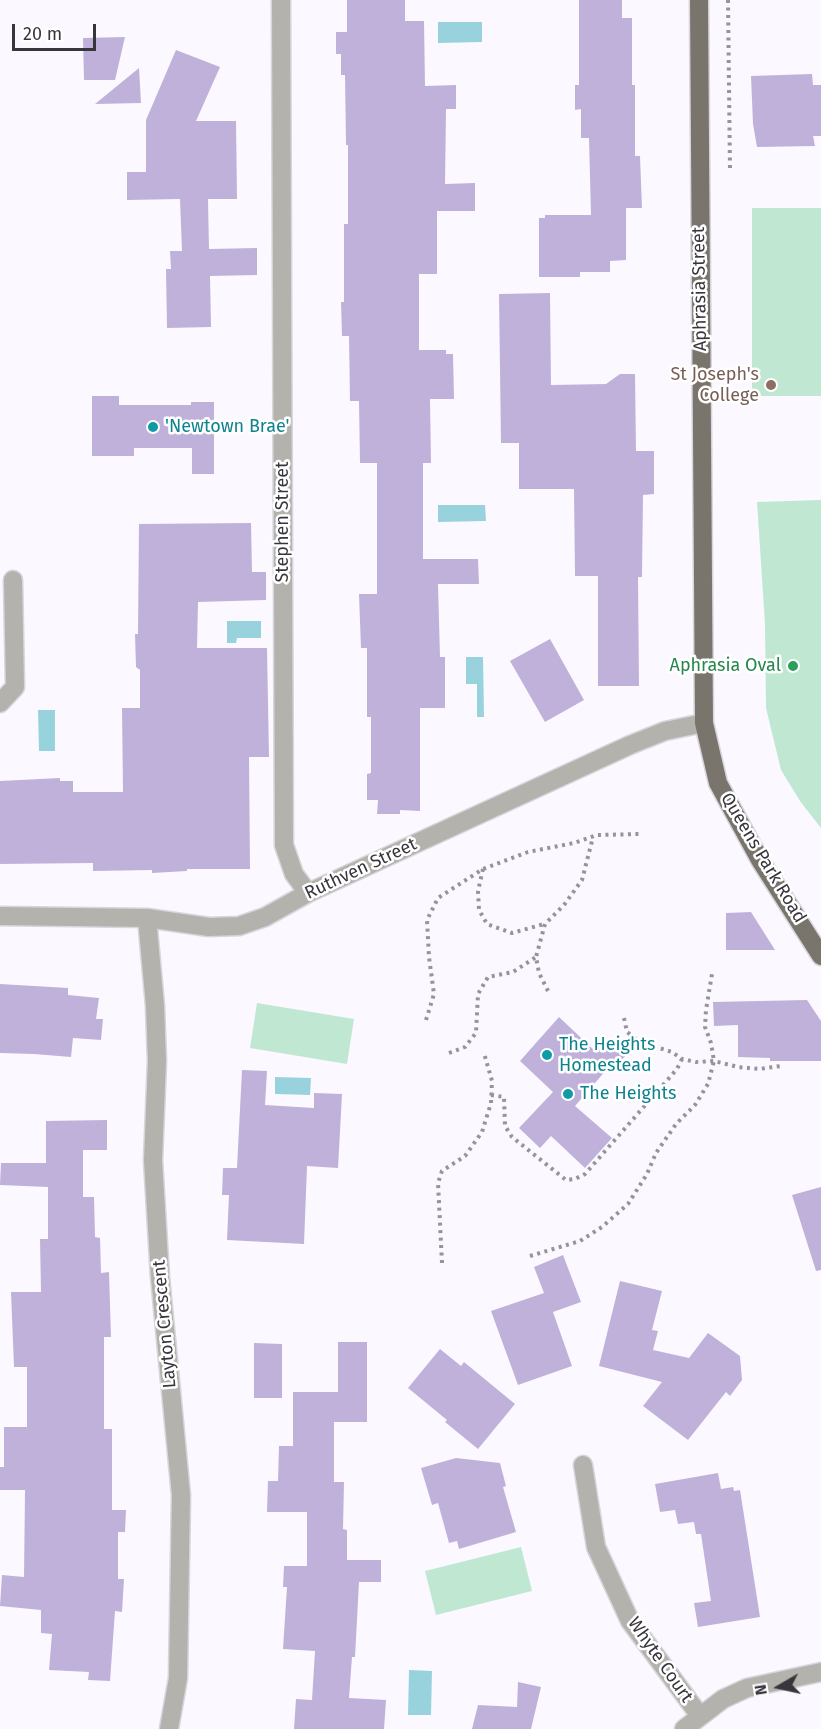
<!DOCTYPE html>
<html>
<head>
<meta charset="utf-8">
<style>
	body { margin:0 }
	#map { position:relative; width:821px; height:1729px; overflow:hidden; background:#fbf9ff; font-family:"Fira Sans",sans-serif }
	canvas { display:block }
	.north { position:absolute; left:749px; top:1657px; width:60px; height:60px; -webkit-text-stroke:4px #fff; paint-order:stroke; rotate:261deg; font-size:16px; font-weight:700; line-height:24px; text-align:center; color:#38363c }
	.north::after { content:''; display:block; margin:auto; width:21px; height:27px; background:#38363c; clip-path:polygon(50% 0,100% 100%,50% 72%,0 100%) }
	.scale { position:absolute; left:12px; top:24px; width:84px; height:27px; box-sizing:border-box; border:3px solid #38363c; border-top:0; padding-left:8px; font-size:18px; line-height:21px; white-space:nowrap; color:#38363c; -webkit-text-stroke:4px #fff; paint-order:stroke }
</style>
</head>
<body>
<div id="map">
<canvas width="821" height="1729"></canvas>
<div class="north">N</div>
<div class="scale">20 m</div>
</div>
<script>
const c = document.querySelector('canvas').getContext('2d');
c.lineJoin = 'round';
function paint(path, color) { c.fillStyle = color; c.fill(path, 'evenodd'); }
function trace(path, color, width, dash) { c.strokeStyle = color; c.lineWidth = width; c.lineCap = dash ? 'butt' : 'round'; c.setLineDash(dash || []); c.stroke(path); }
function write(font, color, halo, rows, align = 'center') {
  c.font = font + ' "Fira Sans",sans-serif'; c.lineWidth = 5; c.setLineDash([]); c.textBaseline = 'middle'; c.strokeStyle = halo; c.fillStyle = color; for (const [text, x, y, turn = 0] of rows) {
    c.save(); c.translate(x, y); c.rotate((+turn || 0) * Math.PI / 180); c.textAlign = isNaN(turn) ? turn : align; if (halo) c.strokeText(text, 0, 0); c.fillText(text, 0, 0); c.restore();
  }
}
paint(new Path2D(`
	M752 208H821V396H752Z
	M821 500V828L800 801 781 770 766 708 765 624 757 502Z
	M257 1003 354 1019 347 1064 250 1048Z
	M521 1547 532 1591 436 1615 425 1571Z`), '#c0e7d1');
paint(new Path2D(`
	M438 22H482V42L438 43Z
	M485 505 486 521 438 522V505Z
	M227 621H261V638H237L236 643H227Z
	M466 657H483L484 717H477V684H466Z
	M38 710H55V751H39Z
	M275 1077 311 1078 310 1095 275 1094Z
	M409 1670 432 1671 431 1715H408Z`), '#98d2dc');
paint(new Path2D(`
	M347 0H405V21H424L425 86 456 85V109H446L445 184 475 183V211H437V274H419V350H446V354H453L454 399H430L431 463H423V559H478L479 584H438L440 657H445V708H420V811L400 810V814H377L378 800H367V774L371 773V717H367V648H361L359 594H377V463H360L359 401H350L349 336H342L341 302H344V224H348V145H346L345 75H341V54H336V32H347Z
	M579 0H622V18H632V85H635V156H640L642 208H626V260L610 261V272H580V277H539V218H545V215H591L589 138H581V109L575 110V85H579Z
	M125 37 115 80H84L83 38Z
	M176 50 220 67 196 121H236L237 199H208L209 249 257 248V275L210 276 211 327 167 328 166 269H171L170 251H182L180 199 127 200V172H146V120Z
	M139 68 141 103 95 104Z
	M812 74 813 85H821V136H813L815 146 757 147 753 124 751 76Z
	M550 293 551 385 606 384 620 374H635L636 451H654V494L643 495 642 577H638L639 686H598V576H575L574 489H519V443H501L499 294Z
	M92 396H119V405H191V402H214V474H192V448H134V456H92Z
	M251 523 252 572H266V600L198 602 197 648H267L269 757H249L250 869H187V871L152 873V870L93 871V863L0 864V781L60 778V781H73V792H123L122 708H140V670L136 667 135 634H138L139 524Z
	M550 639 584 700 545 722 510 661Z
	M751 912 775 950H726V913Z
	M0 984 68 988V995L99 998 96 1019H103L101 1040 73 1038 71 1057 34 1054 0 1053Z
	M807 1000 821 1021V1061H770V1058L738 1057V1025L714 1026 713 1002Z
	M559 1017 596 1052 610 1038 628 1054 610 1070 608 1068 575 1106 612 1138 585 1168 551 1136 540 1148 519 1128 553 1092 520 1061Z
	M242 1070 267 1071 265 1105 314 1108V1093L342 1094 338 1168 307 1166 304 1244 227 1240 229 1195H222L223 1168H237Z
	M107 1120V1150H83V1197H94L95 1237 100 1238 101 1273 109 1272 111 1337H104V1429H112V1510H126L125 1532H118V1579H124L122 1612 115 1611 110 1681 88 1680 89 1672 49 1670 52 1634 41 1633V1610L0 1606 2 1575 24 1577 25 1490H0V1467H4V1427H27V1367H14L11 1292H41L40 1239H48V1187L0 1185 1 1163H46V1121Z
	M821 1187V1270L816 1271 792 1195Z
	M563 1255 581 1302 553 1312 572 1366 518 1385 491 1311 544 1293 534 1267Z
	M620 1281 662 1291 652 1330 658 1331 653 1350 689 1358 708 1333 740 1356 742 1380 730 1396 726 1392 688 1440 643 1406 662 1382 599 1366Z
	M338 1342H367V1422H334V1482H344L343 1529 347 1530V1560H381V1582H359L355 1657H352L349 1698 386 1700 384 1729H294L296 1699 312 1700 315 1651 283 1649 287 1587H283L284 1566H307V1512H267L268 1481H278L279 1446H293V1392H338Z
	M254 1343 282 1344V1398H254Z
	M440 1349 461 1366 464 1362 515 1404 478 1449 445 1422 447 1420 408 1388Z
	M456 1458 500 1463 506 1486 503 1487 516 1532 459 1549 457 1541 449 1543 438 1503 432 1505 421 1468Z
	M718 1473 721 1489 733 1487 734 1491 740 1490 760 1617 698 1627 694 1603 711 1601 701 1534H696L694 1522 678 1524 675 1510 660 1512 655 1484Z
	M518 1682 541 1687 531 1729H472L478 1705 517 1707Z`), '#c0b1db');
const minor = new Path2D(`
	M281 0 284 845 294 874 308 893
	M0 703 15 687 13 580
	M0 916 147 918 209 927 239 926 265 917 308 893 630 745 665 731 704 723
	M147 918 155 1006 157 1061 153 1160 160 1277 181 1495 178 1678 169 1729
	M583 1465 596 1547 630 1621 700 1716
	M684 1729 723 1699 747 1688 821 1672`);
const major = new Path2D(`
	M699 0 704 723 718 783 760 860 821 956`);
trace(minor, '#d8d6dc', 21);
trace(major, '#d8d6dc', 21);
trace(new Path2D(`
	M728 0 730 172
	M483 869 478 891 479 910 487 924 512 933 544 924
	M548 991 539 973 536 957 545 924 564 905 582 880 593 837
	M624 1018 627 1032 640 1042 672 1052 682 1059 696 1062 714 1061 738 1067 759 1069 781 1066
	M426 1020 434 994 429 957 427 920 438 898 483 869 528 852 574 843 597 835 640 834
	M449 1053 465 1047 476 1033 478 994 488 977 513 972 536 957
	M491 1095 504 1097 505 1126 512 1137 566 1180 575 1179 585 1174 677 1069 682 1059
	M530 1256 580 1241 602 1227 628 1204 647 1174 656 1153 676 1124 695 1105 708 1084 714 1061 711 1043 705 1027 706 1010 712 974
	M442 1263 438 1183 442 1171 465 1156 482 1132 491 1103 492 1081 484 1053`), '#96949a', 4, [3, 4.5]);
trace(minor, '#b4b2ac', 18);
trace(major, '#7a756c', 18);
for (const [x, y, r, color] of [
	[771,385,6,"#8d6e63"],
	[153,427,6,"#0f9aa8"],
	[793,666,6,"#2e9e5b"],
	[547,1055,6,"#0f9aa8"],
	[568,1094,6,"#0f9aa8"]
]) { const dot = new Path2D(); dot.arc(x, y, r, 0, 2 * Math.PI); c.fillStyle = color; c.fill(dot); trace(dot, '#fff', 2); }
write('18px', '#38363c', '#fff', [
	["Aphrasia Street",700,289,-91],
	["Stephen Street",283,522,-90],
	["Queens Park Road",763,858,59],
	["Ruthven Street",361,869,-25],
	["Layton Crescent",165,1324,-95],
	["Whyte Court",660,1660,55]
]);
write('18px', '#785e54', '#fff', [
	["St Joseph's",759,375],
	["College",759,396]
], 'right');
write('18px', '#0d838f', '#fff', [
	["'Newtown Brae'",165,427],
	["The Heights",559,1045],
	["Homestead",559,1066],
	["The Heights",580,1094]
], 'left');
write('18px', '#27864d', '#fff', [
	["Aphrasia Oval",781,666]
], 'right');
</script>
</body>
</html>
